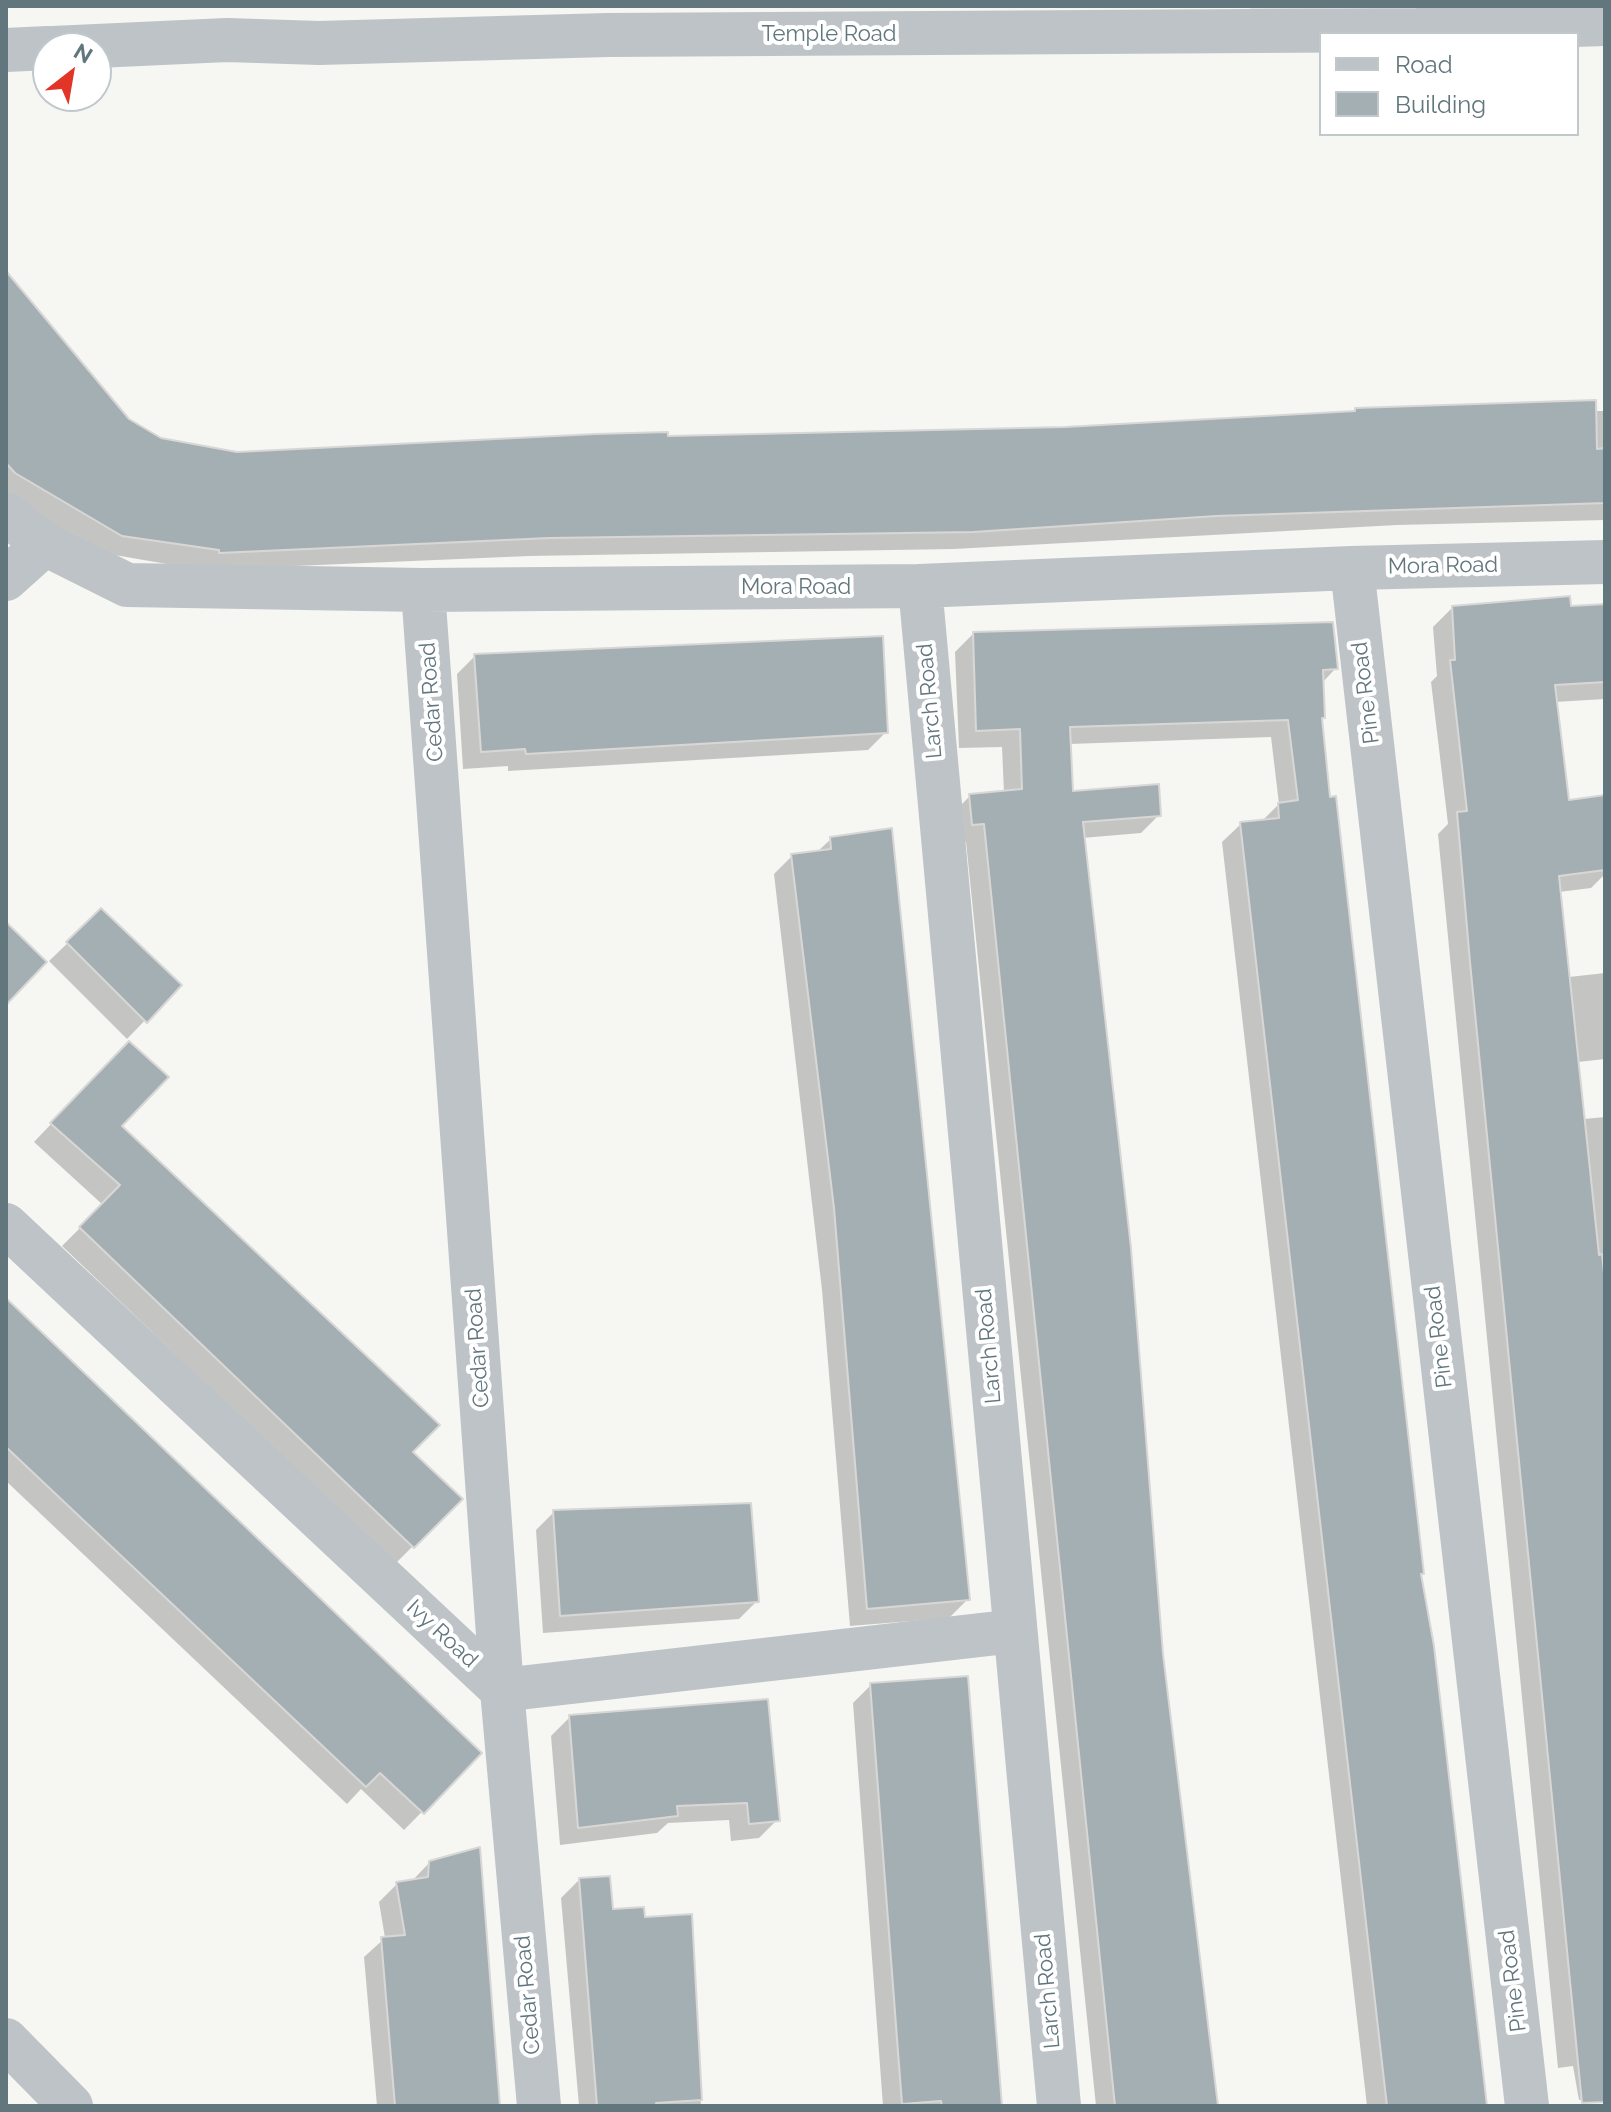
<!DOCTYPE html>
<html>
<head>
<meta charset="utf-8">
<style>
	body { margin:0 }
	#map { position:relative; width:1611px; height:2112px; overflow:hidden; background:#f6f6f3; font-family:Raleway,sans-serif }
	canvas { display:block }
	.frame { position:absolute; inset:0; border:8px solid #62767e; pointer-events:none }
	.legend { position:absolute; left:1319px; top:32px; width:260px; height:104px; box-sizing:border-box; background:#fff; border:2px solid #c0c8cb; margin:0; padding:10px 14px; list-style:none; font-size:24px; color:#62767e }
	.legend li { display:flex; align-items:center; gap:16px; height:40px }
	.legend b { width:40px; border:2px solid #c0c8cb }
	.north { position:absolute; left:32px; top:32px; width:80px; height:80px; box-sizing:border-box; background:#fff; border:2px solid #c0c8cb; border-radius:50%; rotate:31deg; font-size:22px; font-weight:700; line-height:32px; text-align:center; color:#62767e }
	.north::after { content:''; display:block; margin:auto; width:28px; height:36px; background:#e23528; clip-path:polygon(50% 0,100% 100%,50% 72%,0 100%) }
</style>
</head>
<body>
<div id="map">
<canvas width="1611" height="2112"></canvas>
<div class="frame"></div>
<ul class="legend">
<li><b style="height:10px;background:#bdc3c6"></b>Road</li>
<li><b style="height:22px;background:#a4afb3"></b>Building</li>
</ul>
<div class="north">N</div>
</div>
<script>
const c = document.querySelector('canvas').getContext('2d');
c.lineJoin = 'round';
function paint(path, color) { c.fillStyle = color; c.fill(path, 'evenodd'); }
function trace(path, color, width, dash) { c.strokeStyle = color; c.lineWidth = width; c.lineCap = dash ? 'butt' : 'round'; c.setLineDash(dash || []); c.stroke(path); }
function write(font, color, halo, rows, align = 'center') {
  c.font = font + ' Raleway,sans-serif'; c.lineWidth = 8; c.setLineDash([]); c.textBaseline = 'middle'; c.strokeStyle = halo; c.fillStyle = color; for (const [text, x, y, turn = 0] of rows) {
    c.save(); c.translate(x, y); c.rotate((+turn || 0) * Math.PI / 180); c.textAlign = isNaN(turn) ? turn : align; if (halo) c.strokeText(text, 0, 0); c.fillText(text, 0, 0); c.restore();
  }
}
paint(new Path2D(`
	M1250 6H1411L1250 11Z`), '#e4e6e4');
paint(new Path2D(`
	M6 274 128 421 161 440 248 454 595 436 943 433 1222 421 1225 418 1313 416 1356 410 1605 411V520L1397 525 954 549 529 556 202 570 103 553 6 497Z
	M1605 605V699L1555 702 1567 802 1605 824V874L1591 888 1559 892 1569 977 1605 973V1059L1578 1062 1584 1119 1605 1117V2094L1579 2100 1573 2066 1558 2068 1438 834 1448 824 1431 682 1437 676 1433 627 1453 607Z
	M973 634 1336 668 1322 683 1323 718 1320 721 1484 2106H1367L1222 842 1241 824 1262 821 1279 804 1271 737 1069 744 1071 793 1159 815 1141 833 1082 838 1161 1654 1215 2106H1096L966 842 955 843 952 814 970 796 1004 793 1002 747 959 748 955 652Z
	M475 656 886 732 868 750 508 771V766L463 769 457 674Z
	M831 839 968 1599 949 1618 850 1626 822 1290 774 874 792 856 817 852Z
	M101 911 179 985 127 1039 49 961Z
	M111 1061 119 1126 410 1452 460 1499 395 1564 62 1246 103 1205 34 1142Z
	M6 1299 480 1753 404 1830 361 1789 347 1804 6 1481Z
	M554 1512 757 1601 739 1619 543 1633 536 1530Z
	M871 1685 1000 2106H883L853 1703Z
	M766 1701 777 1820 759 1838 731 1841 729 1820 668 1823 657 1833 560 1845 551 1736 570 1717Z
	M478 1850 500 2106H377L364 1957 385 1938 379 1902 397 1884 411 1882 430 1862Z
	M579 1880 611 1911 643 1919 690 1916 701 2106H579L561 1898Z`), '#0003');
const building = new Path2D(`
	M6 271 129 419 161 438 237 452 595 434 668 432V436L1065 427 1355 411V408L1596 400 1597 449 1605 448V503L1216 516 973 532 549 538 219 553V550L122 536 15 473 6 463Z
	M1570 596 1571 606 1605 604V682L1555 685 1569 800 1605 795V870L1559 876 1599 1255 1602 1254 1605 1282V2102L1582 2103 1470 962 1457 812 1467 811 1450 660H1455L1452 606Z
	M1333 622 1338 669 1323 670 1325 718H1322L1330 797 1336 796 1424 1574H1421L1434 1646 1487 2106H1387L1240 822 1279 818 1278 803 1298 800 1288 720 1070 727 1073 791 1159 784 1161 816 1083 822 1131 1248 1163 1654 1218 2106H1115L984 824 972 825 969 794 1022 789 1020 729 976 731 973 632Z
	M883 636 888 733 526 754 525 749 481 752 474 654Z
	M892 828 970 1600 867 1609 834 1208 791 854 831 849 830 837Z
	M101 908 182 985 147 1023 66 942Z
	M6 922 47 962 6 1005Z
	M129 1041 169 1077 122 1126 440 1425 413 1452 463 1499 414 1548 79 1227 120 1185 50 1123Z
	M6 1298 482 1753 424 1814 380 1773 366 1787 6 1447Z
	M751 1503 759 1602 560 1616 553 1510Z
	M968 1676 1002 2106H942L941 2101 902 2104 870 1683Z
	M768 1699 780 1821 749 1824 747 1803 677 1806 678 1816 578 1828 569 1715Z
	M480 1847 500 2106H395L381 1937 405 1935 396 1882 428 1877 429 1861Z
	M610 1876 613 1909 644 1907 645 1917 692 1914 702 2100 656 2103 657 2106H597L579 1878Z`);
paint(building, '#a4afb3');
trace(building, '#d8d7d6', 2);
trace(new Path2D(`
	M53 48 227 40 319 43 608 35 1417 30 1605 24
	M6 50 48 48
	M6 514 45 544 127 585 423 590 920 586 1352 568 1605 562
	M1352 568 1527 2106
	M6 579 45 544
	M920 586 1059 2106
	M423 590 502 1690 539 2106
	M6 1225 502 1690 1015 1631
	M6 2040 71 2106`), '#bdc3c6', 44);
write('22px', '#62767e', '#fff', [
	["Temple Road",829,34],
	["Mora Road",1443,566,-1],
	["Mora Road",796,587],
	["Pine Road",1366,693,-97],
	["Larch Road",930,701,-95],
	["Cedar Road",432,702,-94],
	["Pine Road",1439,1337,-97],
	["Larch Road",989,1346,-95],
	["Cedar Road",478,1348,-94],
	["Ivy Road",442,1634,43],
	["Pine Road",1513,1981,-97],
	["Larch Road",1048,1991,-95],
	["Cedar Road",528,1995,-95]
]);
</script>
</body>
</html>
